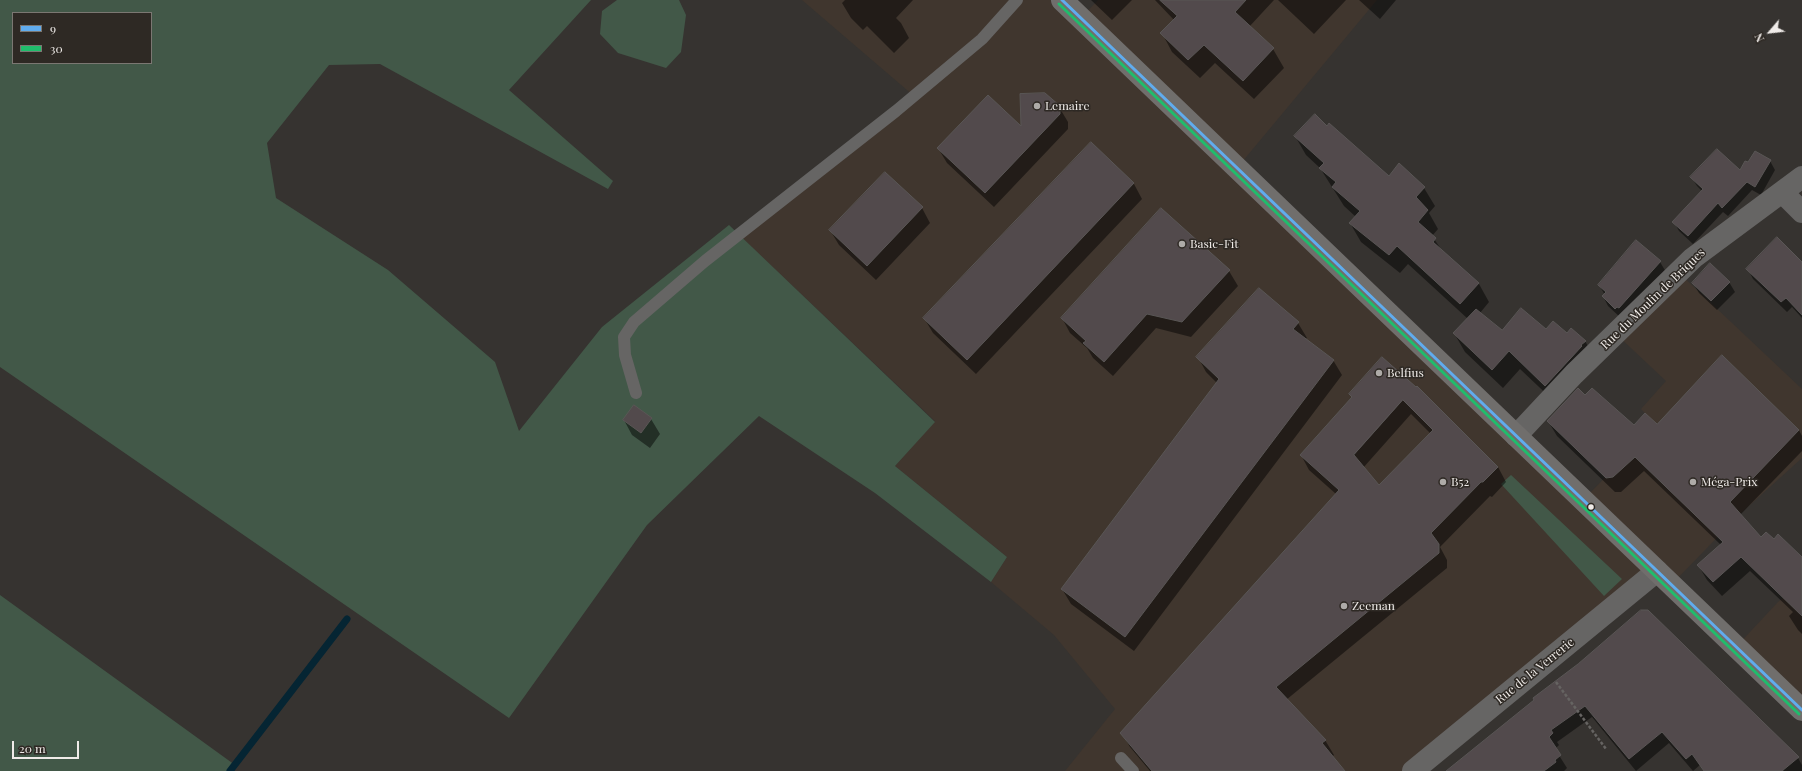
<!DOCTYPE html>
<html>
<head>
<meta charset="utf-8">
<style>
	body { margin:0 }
	#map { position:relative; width:1802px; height:771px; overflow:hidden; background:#363330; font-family:"Playfair Display",serif }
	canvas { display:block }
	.legend { position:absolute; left:12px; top:12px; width:140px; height:52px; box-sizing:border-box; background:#2e2924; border:1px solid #7b7772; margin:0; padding:5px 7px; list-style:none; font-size:12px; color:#efebe8 }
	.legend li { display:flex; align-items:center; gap:8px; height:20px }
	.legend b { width:20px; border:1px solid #7b7772 }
	.north { position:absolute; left:1750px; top:12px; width:40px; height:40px; -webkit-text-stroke:3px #2e2924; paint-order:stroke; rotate:242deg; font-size:11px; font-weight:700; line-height:16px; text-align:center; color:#efebe8 }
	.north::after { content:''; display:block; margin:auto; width:14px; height:18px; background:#efebe8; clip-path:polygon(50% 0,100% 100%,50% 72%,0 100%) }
	.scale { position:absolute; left:12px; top:741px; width:67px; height:18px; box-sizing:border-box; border:2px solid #efebe8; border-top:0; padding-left:5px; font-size:12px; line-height:14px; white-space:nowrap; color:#efebe8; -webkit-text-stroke:3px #2e2924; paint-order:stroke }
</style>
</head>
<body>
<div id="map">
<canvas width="1802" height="771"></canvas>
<ul class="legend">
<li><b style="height:5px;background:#60acee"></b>9</li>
<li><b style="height:5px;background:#20bc6c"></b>30</li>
</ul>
<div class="north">N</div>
<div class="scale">20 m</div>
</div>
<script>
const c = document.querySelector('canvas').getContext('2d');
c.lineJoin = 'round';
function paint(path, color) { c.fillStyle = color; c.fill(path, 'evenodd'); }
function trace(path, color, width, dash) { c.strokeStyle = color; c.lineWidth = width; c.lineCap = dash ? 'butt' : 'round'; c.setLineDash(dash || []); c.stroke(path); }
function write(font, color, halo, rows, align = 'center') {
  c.font = font + ' "Playfair Display",serif'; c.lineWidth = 3; c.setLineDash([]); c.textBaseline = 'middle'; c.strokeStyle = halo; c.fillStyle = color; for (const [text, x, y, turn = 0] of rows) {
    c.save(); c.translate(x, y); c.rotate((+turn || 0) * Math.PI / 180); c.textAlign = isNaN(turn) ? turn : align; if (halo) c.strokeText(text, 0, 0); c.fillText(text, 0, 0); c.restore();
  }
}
paint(new Path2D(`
	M802 0H1062L1081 18 1098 0H1377L1237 168 1583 500 1657 425 1641 409 1666 381 1615 333 1678 272 1802 389V458L1740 514 1671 585 1657 571 1414 771H1065L1115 709 1054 635 991 582 1007 557 895 466 935 421 738 234 914 96Z
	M1802 583V696L1736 647 1778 602Z`), '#40362e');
paint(new Path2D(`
	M0 0H591L509 90 613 181 608 189 380 64 329 65 267 143 276 198 388 270 495 362 519 431 602 327 729 225 935 422 895 466 1007 557 991 582 875 493 759 416 647 525 509 718 0 367ZM13 13H151V63H13Z
	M617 0H679L686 15 681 52 666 68 618 53 600 34 602 11Z
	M1511 475 1622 579 1604 596 1501 484Z
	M0 595 235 765 230 771H0Z`), '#425848');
paint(new Path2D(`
	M845 0H913L896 18 901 23 909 38 894 53 867 26 863 30 851 18 842 3Z
	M1091 0H1132L1112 20Z
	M1155 0H1274L1249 27 1273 49 1284 68 1254 99 1215 63 1200 78 1172 52 1162 33 1174 20Z
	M1278 0H1346L1314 34Z
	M1359 0H1396L1380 19Z
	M1059 107 1068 122V129L994 207 947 163 938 148 1022 128Z
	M1295 136 1389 177 1424 188 1435 206 1429 213 1438 229 1432 236 1443 252 1479 284 1489 302 1480 313 1502 331 1546 330 1567 334 1585 341 1596 360 1557 404 1520 369 1503 388 1465 352 1454 333 1468 319 1408 264 1400 273 1361 242 1350 223 1356 217 1344 206 1320 168 1306 155Z
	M1091 143 1134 184 1142 199 976 374 933 333 924 318Z
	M1770 161 1775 170 1761 195 1752 190 1728 216 1723 212 1693 244 1679 231 1674 222 1702 191 1697 186 1692 178 1740 172 1748 163Z
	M922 208 930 223 876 280 839 245 830 230Z
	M1161 209 1229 271 1238 286 1191 337 1156 328 1113 376 1093 358 1087 348 1070 333 1062 318Z
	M1660 262 1666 272 1621 318 1608 306 1603 296 1605 295 1599 285Z
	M1802 263V318L1792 307 1787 312 1753 279 1748 269Z
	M1729 282 1735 292 1717 310 1699 293 1693 283Z
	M1298 323 1307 338 1305 339 1333 360 1342 375 1134 651 1071 604 1062 589 1217 383 1206 372 1198 357Z
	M1382 358 1498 467 1506 482 1492 497 1490 496 1440 547 1447 560V568L1286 700 1325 740 1334 755 1332 757 1343 771H1150L1130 747 1122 733 1336 494 1309 470 1301 455 1352 398 1350 394ZM1411 414 1431 434 1379 486 1363 468Z
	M1585 396 1634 427 1657 425 1799 430 1802 436V451L1740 515 1760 538 1802 564V634L1798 630 1789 616 1793 612 1750 571 1722 596 1707 580 1698 565 1721 545 1644 471 1621 492H1615L1557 436 1548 421Z
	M651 419 660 434 650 448 632 435 624 420Z
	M1641 611H1648L1798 758 1802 765V771H1784L1727 715 1708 734 1743 771H1704L1700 765 1693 771 1669 743 1636 771 1592 717 1557 742 1559 745 1555 749 1567 768 1564 771H1454L1452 768 1535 700 1534 698 1579 665Z`), '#0007');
trace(new Path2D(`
	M230 771 347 619`), '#052533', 7);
const building = new Path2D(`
	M1160 0H1246L1235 12 1274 48 1243 81 1204 45 1188 60 1160 33 1177 16Z
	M1045 93 1060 106V114L985 193 937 148 988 95 1021 126 1020 94Z
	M1315 114 1327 126 1329 123 1389 176 1399 163 1425 187 1416 197 1428 210 1418 222 1436 238 1433 242 1479 283 1460 304 1397 246 1389 255 1349 223 1360 211 1332 187 1336 182 1319 168 1324 163 1294 136Z
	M1091 142 1134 183 967 360 923 318Z
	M1717 149 1740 170 1745 161 1748 162 1755 151 1771 160 1755 187 1747 182 1722 208 1718 203 1688 236 1672 222 1703 189 1690 177Z
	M885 172 923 207 867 266 829 230Z
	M1161 208 1230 270 1182 322 1147 314 1104 362 1083 343 1086 341 1061 318Z
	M1777 237 1802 262V315L1786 298 1781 302 1746 269Z
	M1636 240 1661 261 1619 308 1617 307 1615 309 1602 296 1606 292 1598 285Z
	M1710 263 1730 282 1711 301 1692 283Z
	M1259 288 1299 322 1293 329 1334 360 1125 637 1061 589 1219 379 1196 357Z
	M1521 308 1546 329 1553 321 1567 333 1571 328 1586 341 1581 345 1582 346 1545 386 1509 351 1492 370 1453 333 1476 309 1502 330Z
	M1722 355 1799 430 1730 502 1761 537 1766 532 1774 539 1778 534 1802 557V616L1741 557 1713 582 1697 565 1723 542 1635 457 1613 477 1606 478 1547 421 1578 388 1585 395 1592 388 1634 425 1645 413 1657 424Z
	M1382 357 1416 387 1417 386 1498 467 1483 482H1481L1431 533 1439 544V553L1276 687 1326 740 1322 743 1345 771H1152L1120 733 1339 490 1300 455 1352 397 1349 394ZM1403 400 1433 430 1379 485 1354 455Z
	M634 405 652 418 641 433 623 420Z
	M1641 610H1648L1799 757 1782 771H1704L1692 754 1686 759 1662 732 1629 759 1585 706 1551 730 1553 733 1549 737 1561 755 1555 760 1556 762 1544 771H1446L1534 700 1533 698 1578 664Z`);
paint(building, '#524a4c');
trace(building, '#595655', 1);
trace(new Path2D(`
	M1556 682 1606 749`), '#666462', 2.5, [3, 2]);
trace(new Path2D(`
	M636 393 625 355 624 337 634 322 705 261 896 111 982 39 1017 0
	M1121 758 1133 771`), '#666564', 12);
trace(new Path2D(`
	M1782 192 1802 212
	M1516 436 1574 374 1693 258 1802 177
	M1413 771 1657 571`), '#666564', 22);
trace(new Path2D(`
	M1062 0 1802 710`), '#706e6c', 22);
trace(new Path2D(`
	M1062 0 1802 710`), '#60acee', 3);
trace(new Path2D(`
	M1059 4 1799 714`), '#20bc6c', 3);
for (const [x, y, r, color] of [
	[1037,106,4,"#aeaba8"],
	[1182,244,4,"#aeaba8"],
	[1379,373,4,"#aeaba8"],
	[1443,482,4,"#aeaba8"],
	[1693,482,4,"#aeaba8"],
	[1591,507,3.5,"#efebe8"],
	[1344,606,4,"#aeaba8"]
]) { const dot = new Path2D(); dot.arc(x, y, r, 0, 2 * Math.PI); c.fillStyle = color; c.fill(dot); trace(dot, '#2e2924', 1.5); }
write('12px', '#efebe8', '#2e2924', [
	["Lemaire",1045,106],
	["Basic-Fit",1190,244],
	["Belfius",1387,373],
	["B52",1451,482],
	["Méga-Prix",1701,482],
	["Zeeman",1352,606]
], 'left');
write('12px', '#efebe8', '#2e2924', [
	["Rue du Moulin de Briques",1653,299,-44],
	["Rue de la Verrerie",1535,671,-39]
]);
</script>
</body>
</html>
